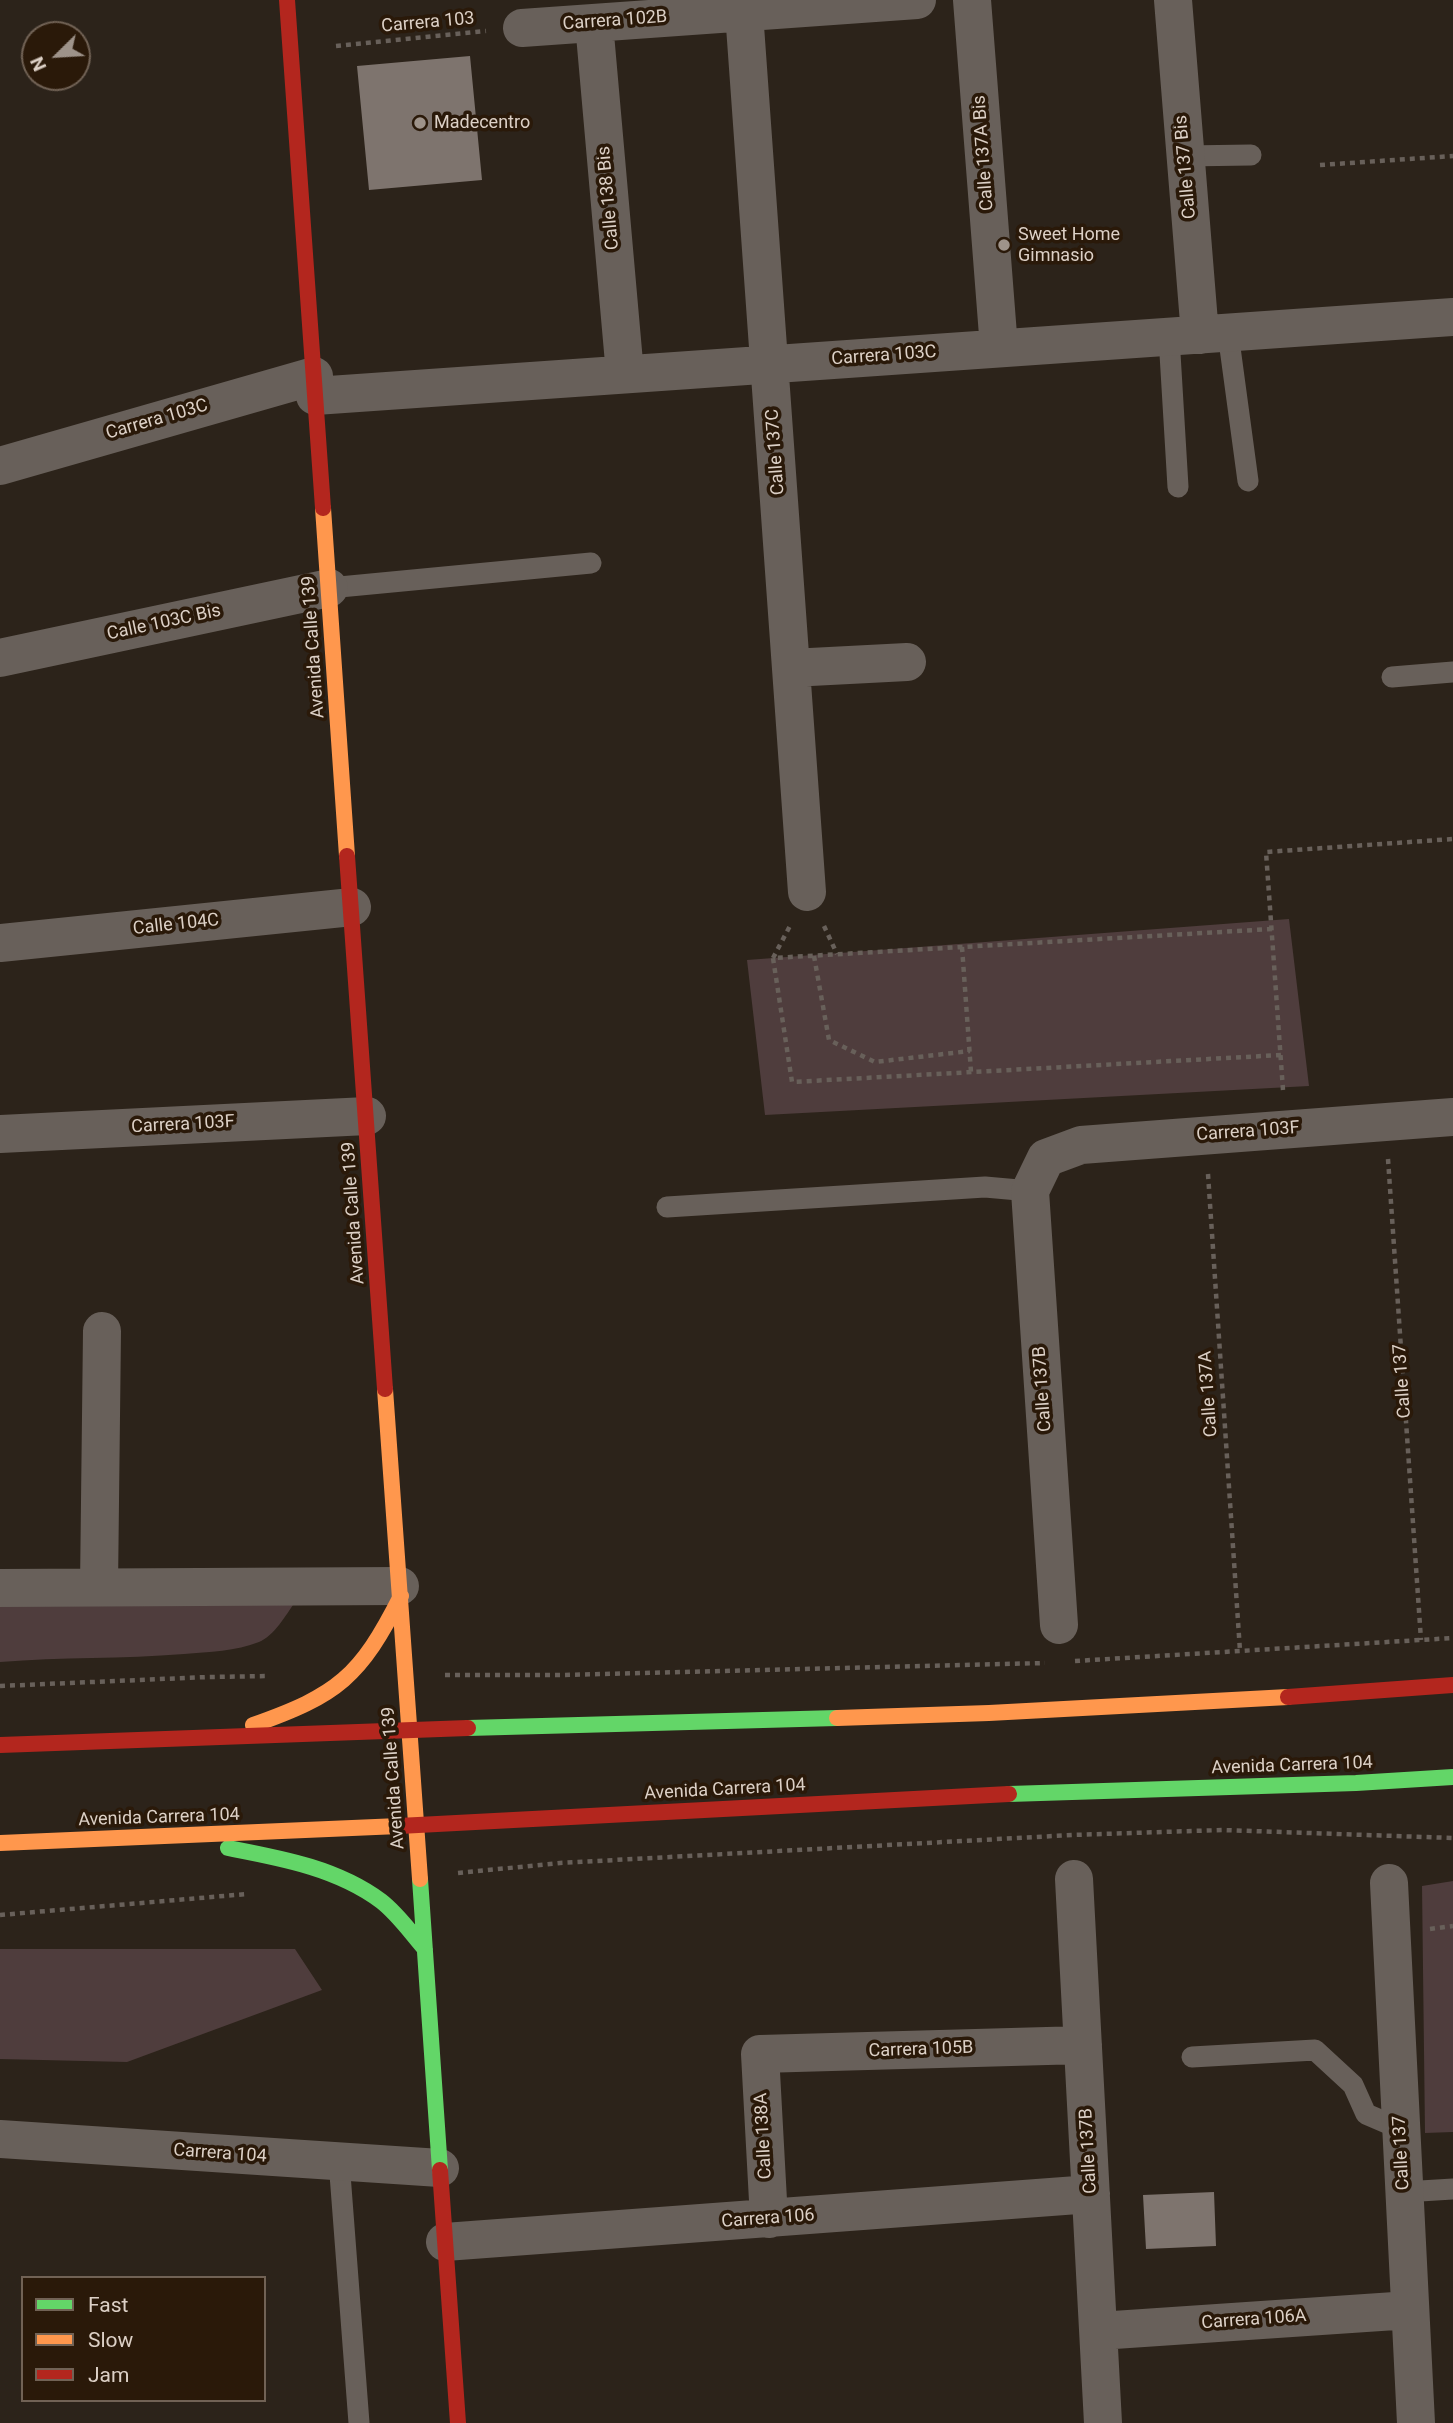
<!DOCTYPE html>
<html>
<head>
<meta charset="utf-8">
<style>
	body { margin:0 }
	#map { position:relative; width:1453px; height:2423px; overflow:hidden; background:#2c231a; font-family:Roboto,sans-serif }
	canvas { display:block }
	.legend { position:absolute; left:21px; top:2276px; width:245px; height:126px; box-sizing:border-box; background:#2a1909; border:2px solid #716255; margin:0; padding:9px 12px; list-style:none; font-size:21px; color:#dcd0c6 }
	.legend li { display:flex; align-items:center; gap:14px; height:35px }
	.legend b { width:35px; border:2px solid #716255 }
	.north { position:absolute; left:21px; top:21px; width:70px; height:70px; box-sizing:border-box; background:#2a1909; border:2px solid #716255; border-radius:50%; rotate:246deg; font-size:19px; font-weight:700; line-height:28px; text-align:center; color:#dcd0c6 }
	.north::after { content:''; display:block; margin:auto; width:24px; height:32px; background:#9e938a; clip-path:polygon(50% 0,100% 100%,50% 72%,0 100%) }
</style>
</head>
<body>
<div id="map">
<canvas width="1453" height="2423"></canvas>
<ul class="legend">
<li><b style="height:9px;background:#63d668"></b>Fast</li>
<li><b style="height:9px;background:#ff974d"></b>Slow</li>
<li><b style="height:9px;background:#b3261e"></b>Jam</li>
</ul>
<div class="north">N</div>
</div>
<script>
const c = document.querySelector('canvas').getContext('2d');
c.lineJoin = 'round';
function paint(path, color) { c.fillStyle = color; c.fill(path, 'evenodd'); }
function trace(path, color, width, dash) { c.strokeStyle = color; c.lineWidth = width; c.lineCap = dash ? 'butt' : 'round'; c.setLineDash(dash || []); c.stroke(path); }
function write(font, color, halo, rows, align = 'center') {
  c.font = font + ' Roboto,sans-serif'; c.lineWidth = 7; c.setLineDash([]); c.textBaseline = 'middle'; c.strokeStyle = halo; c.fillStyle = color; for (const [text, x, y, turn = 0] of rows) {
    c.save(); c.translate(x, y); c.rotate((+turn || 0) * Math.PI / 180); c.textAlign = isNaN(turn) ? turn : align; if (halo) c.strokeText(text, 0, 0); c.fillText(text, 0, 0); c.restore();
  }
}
paint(new Path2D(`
	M1289 919 1309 1086 765 1115 747 960Z
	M295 1602C286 1615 274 1636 259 1642 236 1651 209 1652 184 1654 123 1659 61 1657 0 1662V1606Z
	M1453 1881V2132L1425 2133 1422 1886Z
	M0 1949H295L322 1990 127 2062 0 2059Z`), '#4f3d3d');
paint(new Path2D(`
	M470 56 482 180 369 190 357 66Z
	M1214 2192 1216 2246 1146 2249 1143 2195Z`), '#7e746e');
trace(new Path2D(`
	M336 46 486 31
	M1320 165 1453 156
	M824 926 837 954
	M1272 929 773 958 792 1082 1281 1055
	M962 947 971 1072
	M814 956 829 1040 875 1062 970 1051
	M773 958 791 924
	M1283 1090 1266 852 1453 839
	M1388 1159 1421 1640
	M1208 1174 1240 1651
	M1075 1661 1453 1638
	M445 1675H561L1045 1663
	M0 1686 208 1677 268 1676
	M458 1873 560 1863 1072 1835 1223 1830 1453 1838
	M0 1915 247 1894
	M1430 1929 1453 1926`), '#68605a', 4.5, [5, 5]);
trace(new Path2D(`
	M1185 156 1251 155
	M1228 333 1248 481
	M1169 337 1178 487
	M329 588 591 563
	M1392 677 1453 672
	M667 1207 985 1187 1030 1191
	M1192 2057 1315 2050 1353 2085 1366 2114 1401 2129
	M339 2161 359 2423
	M1404 2192 1453 2189`), '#68605a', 21);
trace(new Path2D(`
	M972 0 999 348
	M1173 0 1200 335
	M744 12 807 892
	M594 23 625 374
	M522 28 917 0
	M315 396 1453 317
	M0 466 314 376
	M0 658 329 588
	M791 668 907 662
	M0 943 352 907
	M0 1134 367 1116
	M99 1587 102 1331
	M0 1588 400 1586
	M1059 1625 1030 1191 1046 1158 1081 1145 1453 1117
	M1074 1879 1103 2423
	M1389 1883 1416 2423
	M0 2139 440 2168
	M769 2219 760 2054 1083 2045
	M445 2242 1091 2194
	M1099 2331 1410 2310`), '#68605a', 38);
trace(new Path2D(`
	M468 1728 837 1718
	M1009 1794 1356 1783 1453 1777
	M228 1848C280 1858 337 1868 381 1901 398 1914 411 1933 425 1949
	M420 1879 440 2170`), '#63d668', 16);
trace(new Path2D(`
	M323 508 347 856
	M385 1389 420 1879
	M837 1718 989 1713 1288 1697
	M253 1725C338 1695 360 1677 401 1596
	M0 1843 399 1826`), '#ff974d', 16);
trace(new Path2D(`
	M287 0 323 508
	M347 856 385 1389
	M1288 1697 1453 1685
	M0 1745 468 1728
	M399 1826 1009 1794
	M440 2170 458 2423`), '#b3261e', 16);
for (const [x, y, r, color] of [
	[420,123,7,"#9e938a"],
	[1004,245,7,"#9e938a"]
]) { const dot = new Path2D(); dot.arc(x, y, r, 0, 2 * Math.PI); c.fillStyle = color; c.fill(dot); trace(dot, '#2a1909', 2.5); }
write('18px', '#dcd0c6', '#2a1909', [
	["Carrera 102B",615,21,-4],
	["Carrera 103",428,23,-5],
	["Calle 137A Bis",984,153,-94],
	["Calle 137 Bis",1186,167,-95],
	["Calle 138 Bis",609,198,-95],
	["Carrera 103C",884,356,-4],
	["Carrera 103C",157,420,-16],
	["Calle 137C",776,452,-94],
	["Calle 103C Bis",164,623,-12],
	["Avenida Calle 139",314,647,-94],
	["Calle 104C",176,925,-6],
	["Carrera 103F",183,1125,-3],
	["Carrera 103F",1248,1132,-4],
	["Avenida Calle 139",354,1213,-94],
	["Calle 137",1403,1381,-94],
	["Calle 137B",1043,1389,-94],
	["Calle 137A",1209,1394,-94],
	["Avenida Carrera 104",1292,1766,-2],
	["Avenida Calle 139",394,1778,-94],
	["Avenida Carrera 104",725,1790,-3],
	["Avenida Carrera 104",159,1818,-2],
	["Carrera 105B",921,2050,-2],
	["Calle 138A",764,2136,-93],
	["Calle 137B",1089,2151,-93],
	["Calle 137",1402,2153,-93],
	["Carrera 104",220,2154,4],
	["Carrera 106",768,2219,-4],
	["Carrera 106A",1254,2320,-4]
]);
write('18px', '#dcd0c6', '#2a1909', [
	["Madecentro",434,123],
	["Sweet Home",1018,235],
	["Gimnasio",1018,256]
], 'left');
</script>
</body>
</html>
